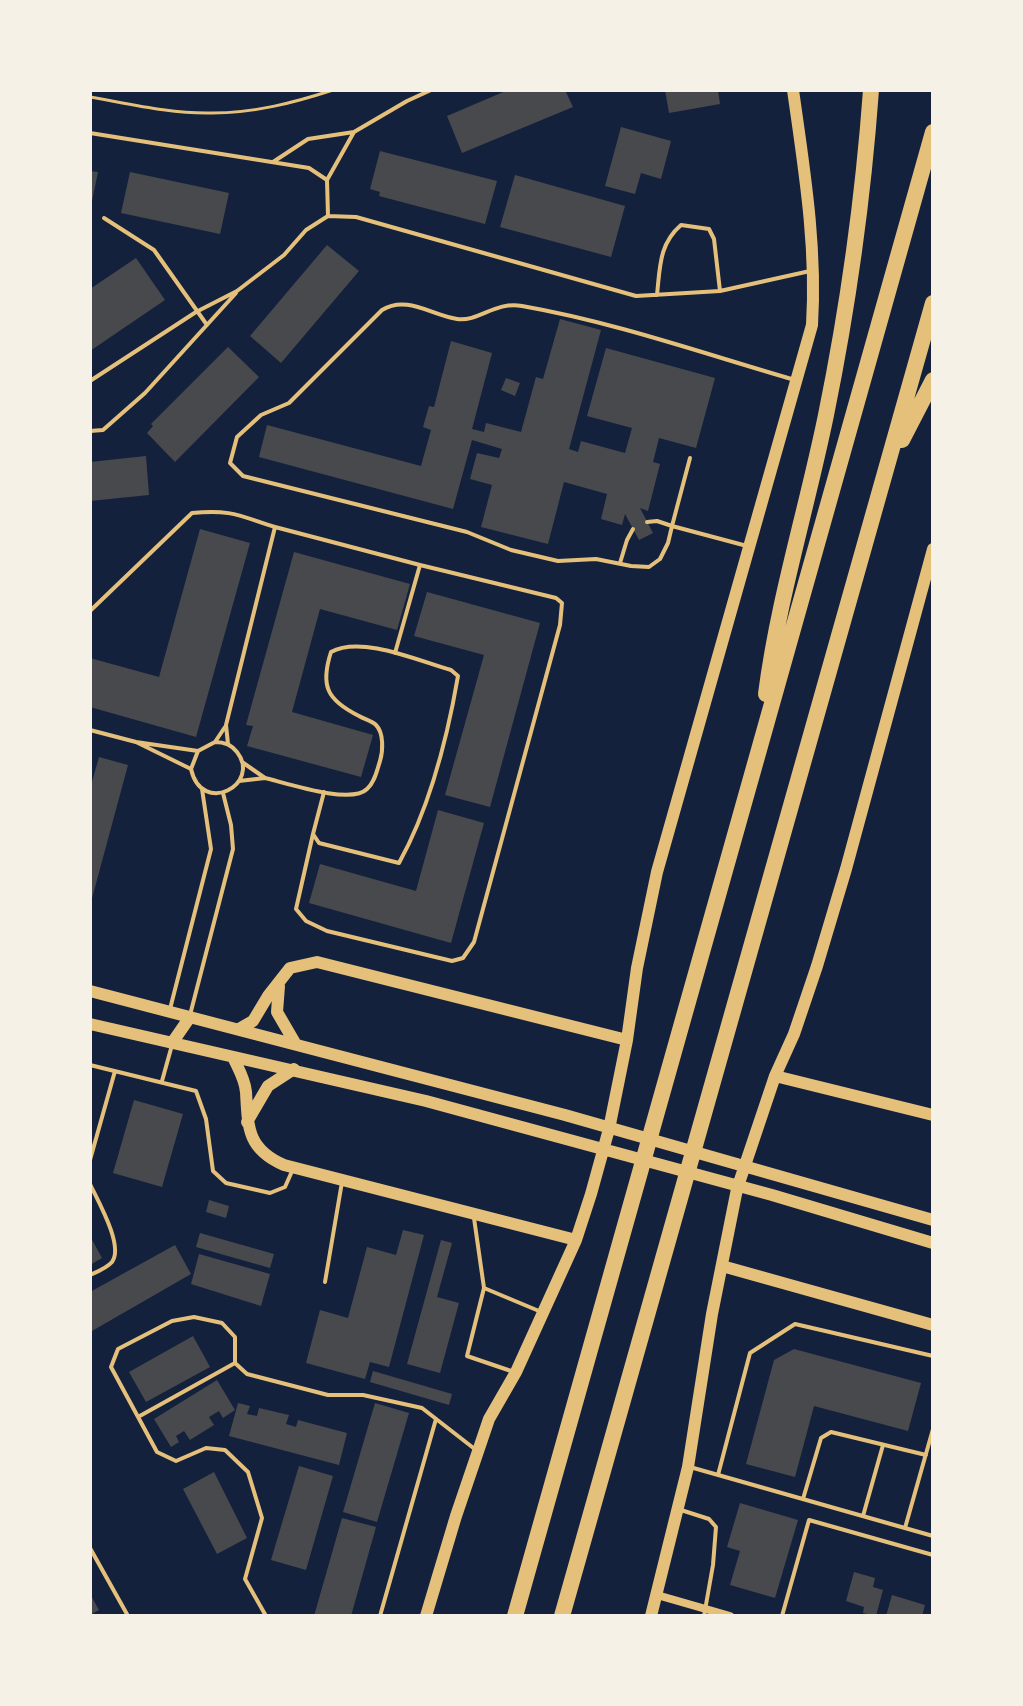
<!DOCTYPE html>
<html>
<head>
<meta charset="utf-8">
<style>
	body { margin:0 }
	#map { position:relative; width:1023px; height:1706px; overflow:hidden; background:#14213d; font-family:Ubuntu,sans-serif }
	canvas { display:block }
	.frame { position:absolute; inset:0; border:92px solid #f6f1e7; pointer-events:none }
</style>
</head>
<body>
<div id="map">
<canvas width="1023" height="1706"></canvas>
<div class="frame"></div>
</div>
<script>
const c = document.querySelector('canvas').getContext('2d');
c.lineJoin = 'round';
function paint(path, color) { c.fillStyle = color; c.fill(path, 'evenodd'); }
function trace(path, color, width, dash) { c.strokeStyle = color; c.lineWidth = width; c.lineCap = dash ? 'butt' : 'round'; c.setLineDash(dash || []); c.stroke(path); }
paint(new Path2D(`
	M508 90H565L573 107 462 153 447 116Z
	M665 90H718L720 104 669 113Z
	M621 127 671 141 661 179 641 173 635 194 605 186Z
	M380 151 497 181 485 224 379 196 380 192 370 189Z
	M90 171 98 172 91 206H90Z
	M130 172 229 193 220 234 121 213Z
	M515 175 625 206 611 257 500 227Z
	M327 245 359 271 281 363 250 336Z
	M136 258 165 300 90 351V289Z
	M560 319 601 330 569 449 578 452 581 441 625 453 632 428 587 416 606 348 715 378 696 448 659 438 653 462 660 464 648 511 640 508 653 533 639 540 625 514 622 525 601 519 607 494 564 482 548 544 481 527 492 485 470 479 477 453 499 458 502 449 472 440 453 509 259 457 267 425 421 466 431 430 423 427 429 406 434 407 451 341 492 353 472 429 484 432 486 423 521 432 536 377 543 379Z
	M228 347 259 377 175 462 147 433 153 426 151 424Z
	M506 378 520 383 515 396 501 390Z
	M146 456 149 495 90 501V462Z
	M200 529 250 543 196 737 90 707V658L159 677Z
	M294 552 410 584 397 630 320 609 292 712 373 735 361 777 247 746 253 726 246 725Z
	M427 592 540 623 490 807 445 795 484 655 414 636Z
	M99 757 128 765 91 902 90 789Z
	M438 810 484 823 451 943 309 903 320 864 416 891Z
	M134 1100 183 1114 162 1187 113 1173Z
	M209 1200 229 1206 226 1218 206 1212Z
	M403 1230 424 1235 389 1367 370 1362 365 1379 306 1363 320 1310 348 1318 367 1247 396 1255Z
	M200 1233 274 1254 270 1268 196 1247Z
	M90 1236 102 1258 90 1265Z
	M441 1240 452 1243 437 1297 459 1303 440 1373 407 1364Z
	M175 1245 191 1274 92 1331 90 1292Z
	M199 1254 270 1274 261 1306 191 1284Z
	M193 1336 210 1367 146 1402 129 1372Z
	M794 1349 921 1383 908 1431 814 1406 795 1477 746 1464 774 1360Z
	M373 1371 452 1394 449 1405 370 1382Z
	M217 1380 235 1410 223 1418 219 1411 209 1417 214 1425 190 1440 184 1431 176 1436 179 1442 171 1447 154 1419Z
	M238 1403 250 1406 247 1414 257 1416 259 1408 289 1415 286 1424 296 1427 298 1420 347 1433 339 1465 229 1436Z
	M375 1403 409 1413 377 1522 343 1512Z
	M299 1466 333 1476 306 1570 271 1560Z
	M214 1472 247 1538 217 1554 183 1489Z
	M740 1503 798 1520 775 1598 730 1585 740 1551 727 1547Z
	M342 1518 376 1527 351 1616H314Z
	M854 1572 875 1578 873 1587 883 1590 876 1616 863 1613 864 1607 846 1601Z
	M90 1594 99 1610 90 1615Z
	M892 1595 925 1605 922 1616H886Z`), '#48494c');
trace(new Path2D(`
	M90 97C130 104 171 114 212 113 254 113 293 103 333 90`), '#e5c07b', 3);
trace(new Path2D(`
	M611 90H617
	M90 133 309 168 327 180 328 216
	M273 162 308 139 354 132
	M327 180 354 132 407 101 431 90
	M104 218 154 250 207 325
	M657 295C660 267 659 244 681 225L709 229 714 239 720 291
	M90 381 196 312 237 291 284 255 306 230 328 216 356 217 636 296 720 291 810 271
	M90 431 103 430 145 393 236 293
	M647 522 657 521 672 526 690 458
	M275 527 420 565
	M747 546 672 526 668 543 660 559 649 567 631 566 596 559 558 561 511 550 467 532 243 476 230 463 237 437 261 415 289 403 382 310C407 295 431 315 457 319 479 322 495 301 522 306 614 322 705 354 795 380
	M620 563 627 540 633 529
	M90 611 192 513C231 509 240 516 275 527L226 725 228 744
	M90 730 136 742 198 751
	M136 742 191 769C202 817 262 784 237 752 231 744 224 742 215 742L198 751 191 769
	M215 742 225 727
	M265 778C286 783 351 805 367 789 375 782 377 770 380 761 383 751 384 733 376 725 372 721 364 719 359 716 327 700 320 686 331 652 361 635 419 661 451 670L458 676C447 740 430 807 399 863L319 843 313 834 324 792
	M239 781 265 778 242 762
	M313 834 296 909 306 921 327 931 452 961 463 958 474 942 560 625 562 603 556 598 420 565 395 653
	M170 1009 211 849 202 789
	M190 1015 233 849 231 825 223 793
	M90 1065 196 1091 206 1119 213 1171 226 1183 270 1193 285 1187 293 1169
	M162 1081 172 1045
	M90 1160 115 1071
	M90 1184C98 1201 124 1246 112 1262 107 1268 97 1272 90 1275
	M474 1218 484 1288 539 1311
	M325 1282 342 1182
	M484 1288 467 1356 514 1372
	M138 1417 235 1363
	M690 1467 933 1536
	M718 1475 750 1353 795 1324 933 1356
	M803 1499 821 1438 831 1432 926 1455
	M681 1510 709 1519 716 1527 713 1565 704 1616
	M863 1516 883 1445
	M905 1528 933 1429
	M90 1548 128 1616
	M266 1616 245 1579 262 1518 248 1472 225 1450 206 1448 176 1461 157 1452 111 1367 118 1349 172 1321 194 1317 222 1323 235 1337V1363L247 1374 328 1395H363L422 1408 476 1450
	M380 1616 436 1419
	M782 1616 809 1520 933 1555`), '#e5c07b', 4);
trace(new Path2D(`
	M657 1595 730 1616`), '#e5c07b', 8);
trace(new Path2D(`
	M279 986 277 1012 295 1043
	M90 991 565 1115 933 1220
	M90 1024 426 1101 772 1195 933 1243
	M239 1029 253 1021 268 996 290 968 317 962 627 1040
	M172 1043 190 1017
	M233 1057C238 1068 245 1079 246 1092 248 1127 247 1149 284 1165L576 1240
	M775 1076 933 1115
	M247 1122 268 1086 294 1069
	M722 1266 933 1325
	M426 1616 456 1516 489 1419 516 1372 576 1240 591 1194 609 1129 627 1040 637 968 657 872 812 325C817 246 804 168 793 90
	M651 1616 688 1467 712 1314 737 1189 775 1076 794 1034 817 966 846 869 933 549`), '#e5c07b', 12);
trace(new Path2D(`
	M902 440 933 380
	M766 694C778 600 807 508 826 415 848 307 863 200 871 90
	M515 1616 933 132
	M562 1616 933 303`), '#e5c07b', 16);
</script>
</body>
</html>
